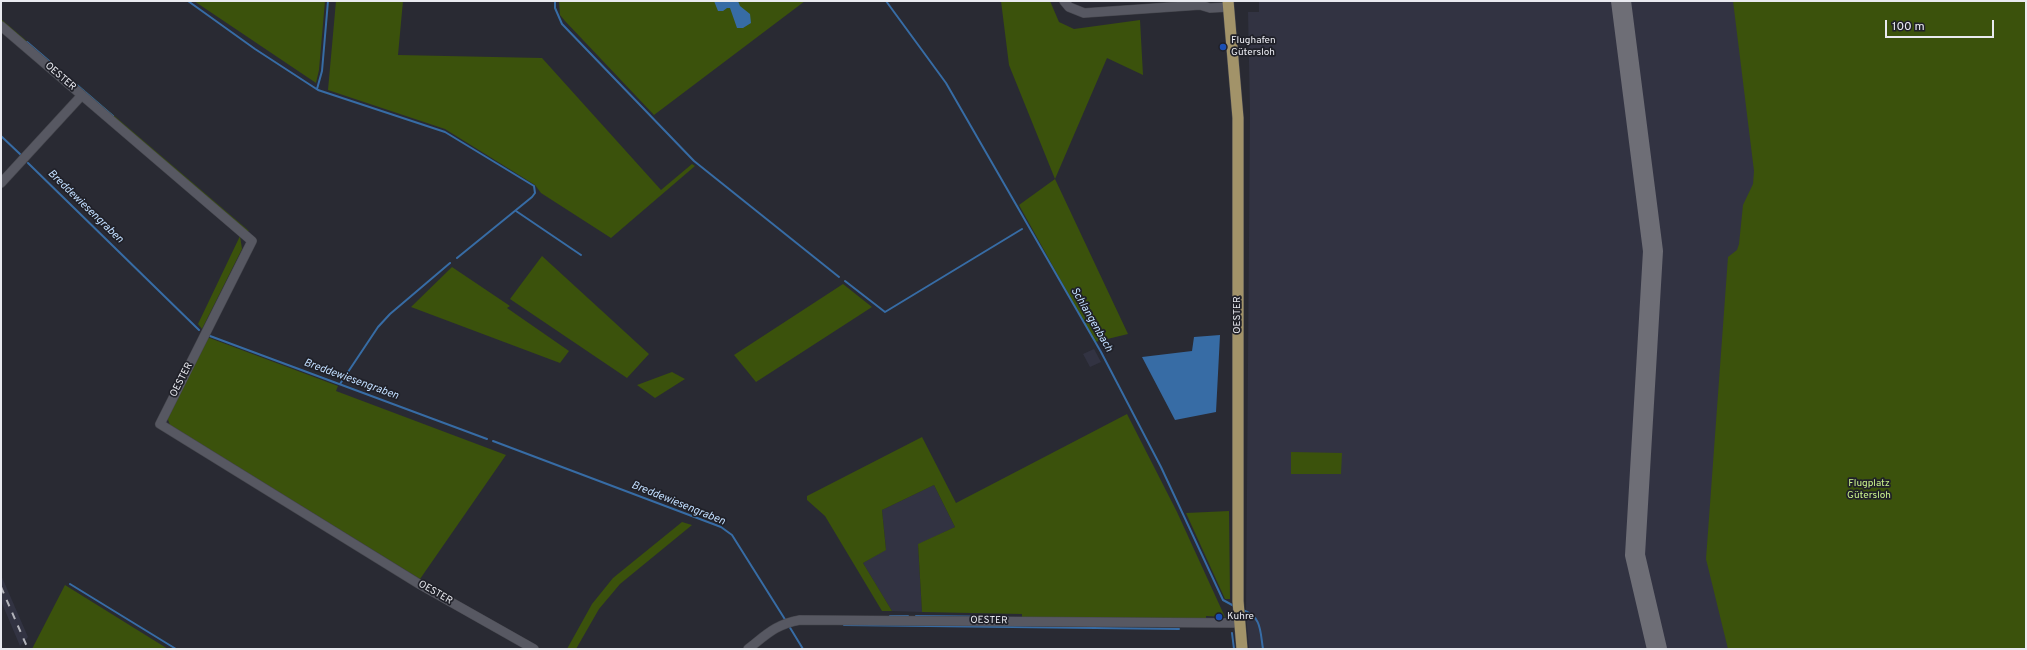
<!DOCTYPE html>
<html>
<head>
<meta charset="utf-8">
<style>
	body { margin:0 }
	#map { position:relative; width:2027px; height:650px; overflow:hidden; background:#292a33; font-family:Overpass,sans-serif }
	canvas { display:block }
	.frame { position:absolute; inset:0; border:2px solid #e9eaf0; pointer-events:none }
	.scale { position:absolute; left:1885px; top:20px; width:109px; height:18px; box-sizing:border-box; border:2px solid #e9eaf0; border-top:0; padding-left:5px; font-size:12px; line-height:14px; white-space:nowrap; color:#e9eaf0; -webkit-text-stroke:3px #202129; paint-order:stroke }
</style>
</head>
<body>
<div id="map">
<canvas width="2027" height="650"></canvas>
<div class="frame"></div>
<div class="scale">100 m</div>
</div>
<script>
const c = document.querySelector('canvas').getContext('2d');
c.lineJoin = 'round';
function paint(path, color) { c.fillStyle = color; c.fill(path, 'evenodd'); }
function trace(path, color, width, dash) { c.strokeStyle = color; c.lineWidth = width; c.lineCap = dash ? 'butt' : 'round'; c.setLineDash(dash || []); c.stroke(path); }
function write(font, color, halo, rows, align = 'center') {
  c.font = font + ' Overpass,sans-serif'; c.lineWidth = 3.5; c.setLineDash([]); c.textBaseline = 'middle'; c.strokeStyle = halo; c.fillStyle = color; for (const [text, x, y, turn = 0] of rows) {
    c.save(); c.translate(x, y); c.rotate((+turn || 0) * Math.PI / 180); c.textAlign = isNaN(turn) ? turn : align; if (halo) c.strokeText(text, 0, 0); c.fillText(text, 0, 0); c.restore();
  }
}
paint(new Path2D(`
	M1259 1H2026V649H1249L1246 615 1250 112 1248 12H1259Z
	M1094 349 1101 362 1090 367 1083 354Z
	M934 485 955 527 918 545 922 612 892 611 863 563 886 549 882 510Z
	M1 575 28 637 20 646 1 601Z`), '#323342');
paint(new Path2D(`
	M194 1H325L319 70 316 83Z
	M336 1H403L398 55 542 58 661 190 692 164 695 166 611 238 541 193 535 185 445 129 328 90Z
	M559 1H805L654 115 565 21 560 15Z
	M1001 1H1050L1059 22 1074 29 1140 20 1143 75 1107 58 1055 179 1128 334 1095 342 1019 205 1055 179 1009 65Z
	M1733 1H2026V649H1728L1706 559 1728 257 1737 250 1739 244 1743 205 1753 184 1754 171Z
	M1 19 249 231H244L1 23Z
	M240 236 242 249 202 329 198 324Z
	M542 256 649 354 627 378 510 299Z
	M452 267 510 306 507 308 569 351 560 363 411 307Z
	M843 284 872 307 756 382 734 355Z
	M207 337 338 386 336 391 506 455 420 579 170 425 167 417Z
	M672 372 685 379 655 398 637 385Z
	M1127 414 1177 512 1225 617 1206 616V620L1022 618V614L922 612 918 544 955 527 934 485 882 510 886 550 863 563 892 611H882L825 516 807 500V496L922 437 956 503Z
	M1291 452 1342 453 1341 474H1291Z
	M1229 511 1230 599H1225L1186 513Z
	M682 522 692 525 620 584 599 609 576 649H567L592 604 613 578Z
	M65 585 168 649H32Z`), '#3b520c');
paint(new Path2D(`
	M714 1H738L740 6 750 14 751 23 743 28H737L730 8H727L723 11H718Z
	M1220 335 1216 412 1175 420 1142 357 1192 351 1194 337Z`), '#376ca5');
trace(new Path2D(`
	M188 1 255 49 318 90 445 132 534 186 535 193 532 197 457 258
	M555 1V8L562 24 694 161 839 277
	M886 1 946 83 1101 352 1161 467 1223 600 1234 606
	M27 42 113 116
	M317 89 322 71 328 1
	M1 136 21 155
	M28 163 199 330
	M516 211 581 255
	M845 281 885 312 1022 229
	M210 336 487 439
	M340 384 378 327 390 314 450 263
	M493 441 721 527 732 535 786 621
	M70 584 176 649
	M1243 610C1262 617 1260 631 1263 649
	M890 616H908
	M916 616 1008 617
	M844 625 1179 629
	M789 626 803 649
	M1232 633 1234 649`), '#376ca5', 2);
trace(new Path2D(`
	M1621 1 1653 251 1635 555 1657 649`), '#6e6e76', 20);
const minor = new Path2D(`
	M1064 1 1069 7 1084 13 1200 5 1210 8 1229 7
	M1 26 252 241 160 424 419 584 534 649
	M1 183 82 95
	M748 649C766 635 776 624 800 620L1239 623`);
const major = new Path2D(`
	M1228 1 1238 118V601L1242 649`);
trace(minor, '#46474e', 10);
trace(major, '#46474e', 12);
trace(minor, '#575862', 9);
trace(major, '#a29369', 11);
trace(new Path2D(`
	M1 587 28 649`), '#b2b3ba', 2, [7, 7]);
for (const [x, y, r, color] of [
	[1223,47,4,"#1a4fb4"],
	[1219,617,4,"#1a4fb4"]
]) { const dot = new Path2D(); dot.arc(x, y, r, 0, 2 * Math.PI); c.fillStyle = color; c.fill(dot); trace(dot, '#202129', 1.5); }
write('10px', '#e9eaf0', '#202129', [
	["Flughafen",1231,41],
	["Gütersloh",1231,53],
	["Kuhre",1227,617]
], 'left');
write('10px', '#e9eaf0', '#202129', [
	["OESTER",60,77,41],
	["OESTER",1238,315,-90],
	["OESTER",182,380,-63],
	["OESTER",435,593,30],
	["OESTER",989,621,1]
]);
write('10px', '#caf38c', '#202129', [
	["Flugplatz",1869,484],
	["Gütersloh",1869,496]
]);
write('italic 11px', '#c0ddfe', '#202129', [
	["Breddewiesengraben",85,207,44],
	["Schlangenbach",1091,320,60],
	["Breddewiesengraben",351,380,20],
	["Breddewiesengraben",678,504,22]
]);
</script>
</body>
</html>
